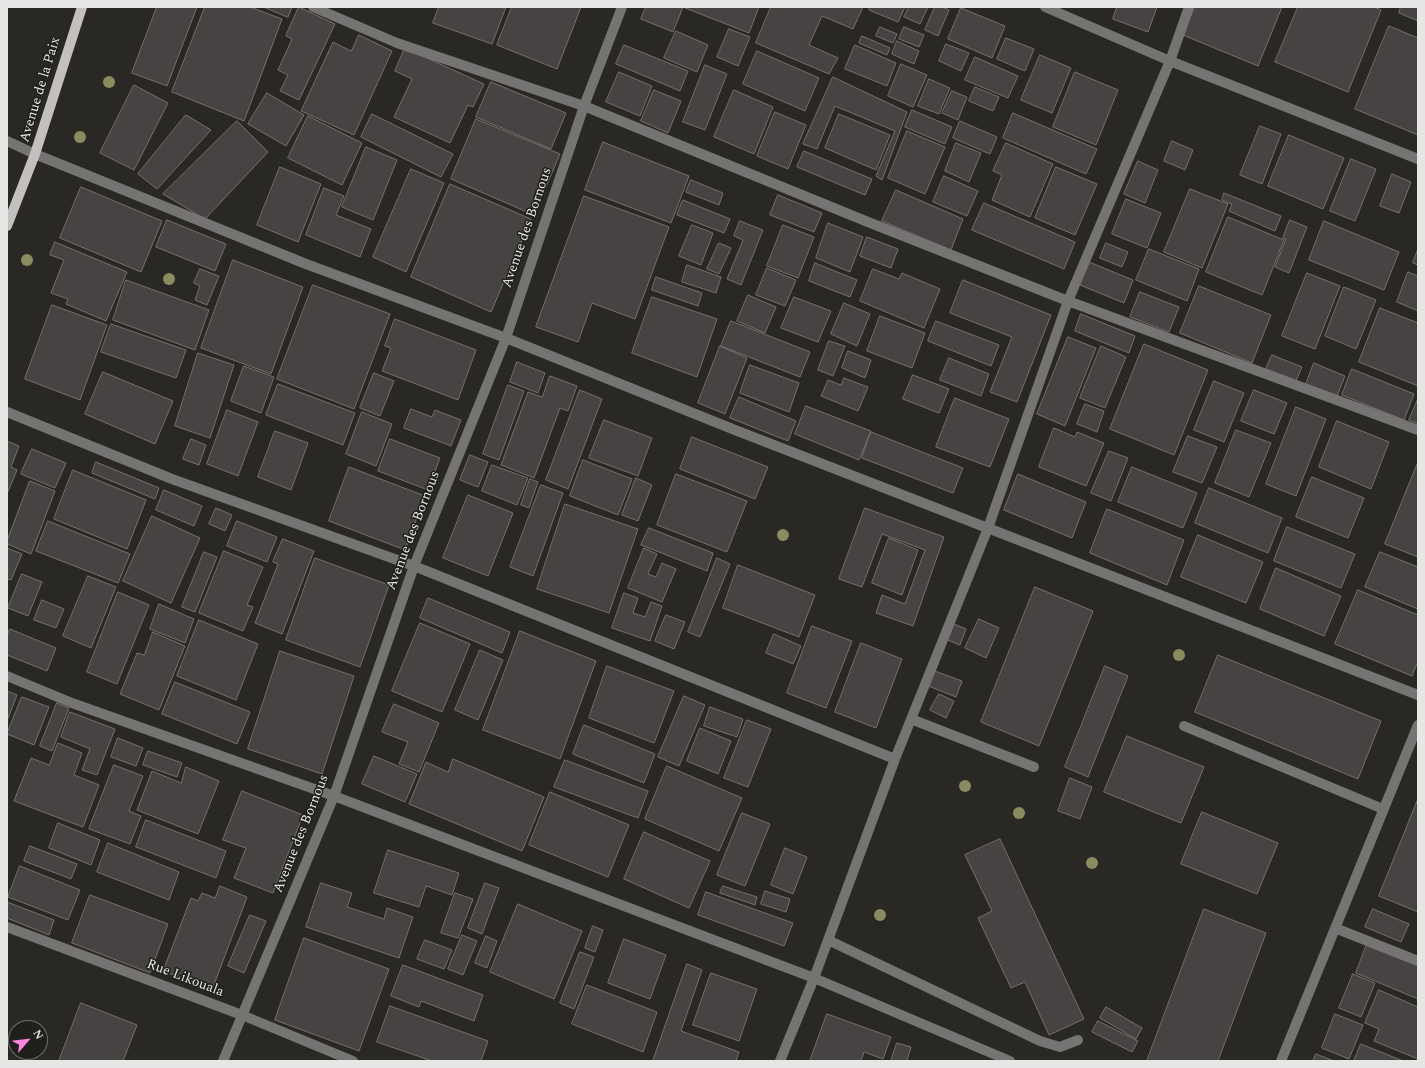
<!DOCTYPE html>
<html>
<head>
<meta charset="utf-8">
<style>
	body { margin:0 }
	#map { position:relative; width:1425px; height:1068px; overflow:hidden; background:#292825; font-family:Spectral,serif }
	canvas { display:block }
	.frame { position:absolute; inset:0; border:8px solid #e6e6e4; pointer-events:none }
	.north { position:absolute; left:8px; top:1020px; width:40px; height:40px; box-sizing:border-box; background:#1f1f1c; border:1px solid #6f6f6c; border-radius:50%; rotate:62deg; font-size:11px; font-weight:700; line-height:16px; text-align:center; color:#e6e6e4 }
	.north::after { content:''; display:block; margin:auto; width:14px; height:18px; background:#ff85df; clip-path:polygon(50% 0,100% 100%,50% 72%,0 100%) }
</style>
</head>
<body>
<div id="map">
<canvas width="1425" height="1068"></canvas>
<div class="frame"></div>
<div class="north">N</div>
</div>
<script>
const c = document.querySelector('canvas').getContext('2d');
c.lineJoin = 'round';
function paint(path, color) { c.fillStyle = color; c.fill(path, 'evenodd'); }
function trace(path, color, width, dash) { c.strokeStyle = color; c.lineWidth = width; c.lineCap = dash ? 'butt' : 'round'; c.setLineDash(dash || []); c.stroke(path); }
function write(font, color, halo, rows, align = 'center') {
  c.font = font + ' Spectral,serif'; c.lineWidth = 3; c.setLineDash([]); c.textBaseline = 'middle'; c.strokeStyle = halo; c.fillStyle = color; for (const [text, x, y, turn = 0] of rows) {
    c.save(); c.translate(x, y); c.rotate((+turn || 0) * Math.PI / 180); c.textAlign = isNaN(turn) ? turn : align; if (halo) c.strokeText(text, 0, 0); c.fillText(text, 0, 0); c.restore();
  }
}
const building = new Path2D(`
	M157 7H197L167 86 132 73Z
	M205 7H250L282 19 244 121 172 92Z
	M264 7H292L288 17Z
	M299 7 335 24 299 100 280 91 288 75 278 70 292 39 286 36Z
	M439 7H506L492 44 433 23Z
	M512 7H581L557 69 497 45Z
	M646 7H683L673 32 641 19Z
	M685 7H759L749 33 685 8Z
	M771 7H863L853 29 822 16 809 45 838 58 829 74 756 43Z
	M870 7H905L898 22 869 10Z
	M909 7H928L920 24 904 17Z
	M935 7H942L949 10 938 36 925 30Z
	M1117 7H1157L1148 32 1113 19Z
	M1195 7H1282L1258 66 1183 35Z
	M1298 7H1374L1381 10 1348 92 1275 62Z
	M1401 7H1418V21L1399 13Z
	M961 8 1005 26 992 58 948 39Z
	M1389 26 1418 38V135L1355 109Z
	M880 27 897 34 893 43 876 36Z
	M904 27 924 35 919 47 899 39Z
	M729 29 750 37 738 66 717 57Z
	M676 31 708 45 697 72 664 58Z
	M359 35 392 51 354 135 301 111 333 42 351 51Z
	M862 36 890 48 887 55 859 43Z
	M1006 38 1034 49 1025 71 997 59Z
	M897 41 919 51 914 64 892 54Z
	M946 44 969 53 961 71 939 61Z
	M624 45 688 71 680 91 616 64Z
	M855 45 896 63 887 86 845 69Z
	M405 48 484 84 473 107 468 105 450 143 394 117 412 79 395 71Z
	M757 51 819 78 805 111 743 84Z
	M1040 55 1071 68 1052 113 1021 100Z
	M975 57 1018 76 1008 98 965 80Z
	M901 64 927 75 913 107 888 96Z
	M705 65 727 74 705 130 683 122Z
	M619 72 652 86 640 116 606 102Z
	M1075 72 1118 90 1096 145 1053 127Z
	M833 77 907 112 882 180 876 176 895 131 835 106 817 149 803 144Z
	M929 79 950 88 939 114 918 106Z
	M491 82 566 113 551 149 476 117Z
	M134 85 168 103 134 170 100 153Z
	M975 87 999 97 993 111 969 101Z
	M654 90 681 101 668 133 641 121Z
	M734 90 773 107 754 154 714 137Z
	M952 91 967 97 958 120 942 113Z
	M267 93 304 115 286 146 248 124Z
	M912 110 952 127 945 144 905 127Z
	M775 112 806 125 788 169 757 156Z
	M1013 113 1097 149 1086 174 1003 138Z
	M372 114 453 154 441 177 361 137Z
	M839 114 890 135 876 170 825 148Z
	M186 115 211 130 157 189 138 174Z
	M308 116 362 143 342 185 288 158Z
	M476 119 560 154 534 215 451 179Z
	M237 121 268 152 205 219 163 194Z
	M960 121 997 137 990 154 953 138Z
	M1260 126 1281 134 1262 184 1240 175Z
	M907 131 945 147 925 194 888 178Z
	M1289 135 1344 158 1323 209 1268 186Z
	M1172 141 1193 150 1185 170 1164 161Z
	M603 142 689 176 671 223 585 190Z
	M956 143 981 153 969 182 945 171Z
	M1006 143 1053 164 1030 217 992 200 1002 175 993 171Z
	M366 147 397 160 373 220 342 207Z
	M804 151 872 179 865 195 797 167Z
	M1351 159 1376 169 1355 221 1330 211Z
	M1138 161 1158 170 1145 203 1124 194Z
	M280 167 321 184 298 242 257 225Z
	M1056 167 1097 184 1075 235 1035 218Z
	M411 169 444 183 406 272 373 257Z
	M1392 174 1411 182 1399 213 1380 206Z
	M944 176 978 191 967 216 933 202Z
	M691 180 723 193 719 205 686 192Z
	M450 184 531 219 491 312 411 277Z
	M81 187 162 221 141 272 60 238Z
	M324 188 344 196 336 215 371 229 360 257 306 235Z
	M1190 189 1228 204 1202 268 1164 252Z
	M896 190 963 219 951 250 882 221Z
	M1224 193 1281 216 1275 231 1229 211 1232 204 1222 200Z
	M778 195 822 213 814 232 770 215Z
	M584 196 669 227 635 319 592 303 578 342 536 327Z
	M1126 199 1161 213 1147 248 1112 234Z
	M683 200 730 219 724 233 677 215Z
	M984 203 1075 242 1064 269 972 230Z
	M1228 217 1284 240 1262 295 1206 272Z
	M167 220 226 244 215 271 156 247Z
	M1290 220 1307 227 1289 273 1275 267 1286 239 1283 238Z
	M740 221 763 230 741 285 727 279 743 240 734 236Z
	M1324 221 1399 252 1384 290 1309 260Z
	M828 223 863 237 850 272 816 258Z
	M692 225 713 233 701 265 679 256Z
	M783 225 814 237 798 278 767 266Z
	M867 237 898 249 891 268 860 256Z
	M55 242 127 272 106 321 66 304 68 299 51 293 64 260 50 255Z
	M719 243 731 248 719 274 707 269Z
	M1106 243 1128 252 1122 267 1100 258Z
	M1149 249 1199 269 1187 301 1136 280Z
	M1418 249V265L1413 263Z
	M233 260 303 287 271 374 201 348Z
	M1089 262 1133 280 1124 303 1080 285Z
	M815 263 857 280 850 297 809 281Z
	M687 265 721 277 716 293 682 282Z
	M767 268 796 280 785 306 756 295Z
	M200 269 219 276 207 305 195 300 200 286 194 283Z
	M873 269 899 279 902 273 940 289 924 328 860 301Z
	M1408 272 1418 276V311L1397 302Z
	M1307 273 1340 286 1315 349 1282 336Z
	M656 277 702 293 698 306 652 290Z
	M126 280 209 310 195 350 113 320Z
	M963 280 1051 315 1017 402 990 392 1012 337 950 313Z
	M313 285 390 314 354 409 277 379Z
	M1199 286 1271 315 1252 363 1180 333Z
	M1344 287 1376 300 1356 349 1325 336Z
	M1140 292 1179 307 1169 332 1130 317Z
	M748 295 776 307 765 333 737 321Z
	M652 297 717 319 697 377 632 353Z
	M794 297 831 311 818 342 781 328Z
	M844 303 870 314 857 346 831 334Z
	M52 305 107 325 80 400 25 379Z
	M1380 308 1418 323V386L1359 362Z
	M1081 314 1135 336 1129 353 1075 331Z
	M880 316 925 333 912 368 867 351Z
	M395 319 476 350 458 400 382 371 391 348 385 346Z
	M731 321 810 352 800 377 721 346Z
	M936 321 999 345 991 366 928 341Z
	M111 324 186 350 176 378 101 352Z
	M1068 337 1096 348 1065 426 1037 414Z
	M829 341 845 346 833 376 818 370Z
	M1144 344 1208 370 1174 455 1110 429Z
	M720 346 747 358 725 414 698 403Z
	M1101 346 1126 357 1105 408 1080 398Z
	M848 351 871 360 865 378 842 368Z
	M198 353 234 365 210 438 175 426Z
	M1272 355 1302 367 1296 381 1266 369Z
	M949 358 989 374 981 396 940 380Z
	M517 362 545 373 538 393 510 382Z
	M1314 363 1345 376 1337 396 1306 384Z
	M750 365 799 383 789 412 740 393Z
	M244 366 274 377 261 413 231 401Z
	M1352 369 1414 394 1404 420 1342 395Z
	M103 372 173 401 155 444 85 414Z
	M374 373 394 381 380 416 360 408Z
	M913 375 949 389 939 413 903 399Z
	M550 376 577 386 568 411 560 408 534 478 501 465 528 392 542 397Z
	M844 378 868 387 858 411 821 396 828 380 841 385Z
	M1214 381 1244 393 1224 442 1194 430Z
	M278 384 355 413 343 445 266 415Z
	M508 385 524 391 499 460 483 454Z
	M580 390 602 399 568 489 546 480Z
	M1254 390 1287 403 1274 434 1241 421Z
	M739 397 796 421 788 441 730 418Z
	M955 398 1009 419 990 467 936 447Z
	M1418 399V424L1409 420Z
	M1085 404 1104 411 1097 432 1077 424Z
	M806 406 871 431 859 460 795 434Z
	M1296 407 1326 419 1296 496 1266 484Z
	M411 409 432 417 435 410 461 420 451 446 404 428Z
	M227 410 258 422 238 476 207 464Z
	M362 412 392 424 376 466 346 454Z
	M604 420 652 438 638 476 589 458Z
	M1337 421 1389 442 1371 489 1319 467Z
	M1054 428 1075 437 1077 432 1104 443 1086 486 1039 467Z
	M1236 430 1271 443 1249 497 1215 483Z
	M275 431 308 443 291 490 258 477Z
	M871 432 963 468 953 493 862 458Z
	M1188 436 1217 447 1202 483 1173 472Z
	M692 437 768 467 755 499 680 469Z
	M191 439 206 445 199 465 183 459Z
	M390 439 440 458 428 490 378 471Z
	M7 441 19 446 11 467 17 470 7 494Z
	M32 449 66 463 55 488 21 474Z
	M1109 451 1128 458 1111 501 1091 493Z
	M470 455 488 462 478 487 460 480Z
	M583 460 632 479 618 515 570 496Z
	M96 462 159 488 155 499 92 473Z
	M1418 462V557L1385 544Z
	M492 465 528 478 517 505 482 491Z
	M349 467 425 496 405 550 329 521Z
	M1132 467 1197 493 1183 528 1118 502Z
	M73 470 146 500 127 549 54 519Z
	M676 474 747 501 727 552 657 525Z
	M1018 474 1086 502 1072 538 1004 510Z
	M1312 477 1364 498 1348 538 1296 517Z
	M636 478 652 485 638 521 622 515Z
	M530 479 538 482 529 508 521 505Z
	M30 481 55 491 31 554 7 544V541Z
	M541 485 563 493 533 576 510 567Z
	M1209 488 1282 518 1268 553 1195 523Z
	M164 490 202 506 194 526 156 510Z
	M468 495 513 513 488 576 443 558Z
	M565 504 638 529 609 613 537 589Z
	M216 508 232 515 225 531 209 524Z
	M865 508 944 537 913 626 876 613 882 595 905 604 925 550 882 534 862 587 839 579Z
	M1107 509 1184 540 1167 585 1090 553Z
	M152 516 200 538 171 603 123 581Z
	M48 521 130 554 118 583 36 551Z
	M237 521 277 537 267 562 227 546Z
	M1287 527 1355 554 1341 588 1274 561Z
	M649 528 713 553 707 571 641 545Z
	M1198 535 1263 562 1246 603 1181 577Z
	M889 538 918 550 902 595 872 583Z
	M283 539 314 551 282 634 255 623 278 564 273 562Z
	M7 548 22 554 11 580 7 579Z
	M644 548 657 554 648 574 656 577 662 563 676 569 662 602 628 588Z
	M224 551 263 567 247 605 253 607 243 631 199 613Z
	M204 552 217 557 195 612 182 607Z
	M1380 552 1418 567V609L1365 587Z
	M315 558 389 585 360 667 286 640Z
	M717 558 730 564 700 637 688 632Z
	M738 565 815 595 799 637 723 608Z
	M1276 568 1341 596 1324 636 1260 609Z
	M22 574 42 582 28 616 8 608Z
	M88 576 116 587 91 648 63 636Z
	M1035 587 1093 611 1039 746 981 722Z
	M1358 590 1418 615V661L1412 676 1335 644Z
	M118 592 149 605 117 684 87 672Z
	M624 593 638 598 633 613 645 617 651 602 662 606 650 641 612 628Z
	M428 598 510 632 502 653 420 618Z
	M42 600 64 609 56 628 34 620Z
	M159 604 194 619 185 643 150 629Z
	M666 615 685 622 674 649 655 641Z
	M979 619 999 628 986 658 965 648Z
	M199 620 258 644 236 700 177 676Z
	M420 623 470 644 442 712 392 691Z
	M952 623 966 629 960 645 945 639Z
	M812 626 852 641 826 708 787 693Z
	M10 629 56 648 47 671 7 655V636Z
	M520 631 596 661 560 759 483 730Z
	M153 632 185 646 159 710 120 694 137 653 144 655Z
	M774 634 801 646 793 664 766 653Z
	M861 643 902 659 876 728 835 712Z
	M480 650 503 660 478 720 455 710Z
	M280 651 354 676 322 774 248 749Z
	M1218 655 1381 721 1358 779 1195 712Z
	M607 666 674 691 654 743 589 718Z
	M1105 666 1128 676 1088 777 1065 767Z
	M932 670 962 681 956 697 926 685Z
	M175 682 250 712 237 744 162 714Z
	M7 691 17 695 7 721Z
	M939 694 954 701 946 718 930 710Z
	M684 696 705 705 679 766 658 757Z
	M22 697 49 707 34 745 7 734Z
	M57 703 69 708 52 751 40 746Z
	M394 704 439 723 419 772 399 764 408 742 382 732Z
	M710 707 743 719 737 737 704 726Z
	M70 712 115 729 97 775 82 770 90 749 61 737Z
	M747 720 771 729 748 787 724 778Z
	M584 725 655 754 644 783 573 754Z
	M700 728 731 741 718 774 687 761Z
	M1127 736 1204 767 1181 823 1104 792Z
	M118 738 143 748 136 766 111 757Z
	M58 743 82 753 74 775 99 785 83 827 14 801 31 758 49 765Z
	M148 751 182 763 177 777 143 765Z
	M374 756 417 774 405 802 362 784Z
	M453 759 544 797 522 851 409 804 426 762 448 772Z
	M565 760 648 791 638 818 554 787Z
	M114 765 143 776 129 811 141 816 130 844 89 829Z
	M667 766 742 798 719 851 645 819Z
	M186 767 219 781 198 834 137 810 152 771 181 783Z
	M1070 778 1092 787 1080 819 1058 811Z
	M242 791 303 815 273 893 234 878 246 848 223 840Z
	M550 792 629 825 608 877 529 845Z
	M1418 799V912L1379 896Z
	M1202 812 1278 843 1257 894 1181 864Z
	M742 813 770 824 745 886 717 875Z
	M146 820 226 851 216 878 136 847Z
	M58 823 100 840 91 865 49 848Z
	M644 832 710 861 689 908 624 879Z
	M1000 839 1084 1019 1049 1035 1025 982 1011 988 978 918 992 911 965 855Z
	M108 843 179 872 169 900 97 872Z
	M30 846 77 864 71 879 24 861Z
	M785 848 807 857 793 894 771 885Z
	M388 850 459 873 452 895 426 886 419 907 374 893Z
	M20 866 80 890 68 920 8 897Z
	M321 883 352 893 347 907 384 919 387 908 413 917 399 958 306 927Z
	M485 883 499 888 482 934 468 928Z
	M220 886 247 897 212 990 163 971 191 898 198 901 202 893 215 898Z
	M723 886 757 897 755 905 720 893Z
	M765 891 790 899 786 912 761 904Z
	M706 892 793 923 784 946 698 915Z
	M455 893 473 899 458 938 441 933Z
	M90 895 168 924 150 973 72 943Z
	M7 902 54 920 49 935 7 918Z
	M518 904 582 931 554 999 490 972Z
	M1204 909 1266 933 1218 1061H1147Z
	M1373 909 1409 924 1401 942 1365 927Z
	M250 915 266 921 244 973 228 966Z
	M593 926 603 930 595 952 585 948Z
	M462 935 477 941 463 975 448 969Z
	M486 936 497 941 487 968 475 963Z
	M304 938 389 969 359 1051 275 1020Z
	M624 939 666 955 650 999 608 983Z
	M425 940 452 950 444 969 417 959Z
	M1367 944 1418 965V999L1356 973Z
	M580 952 594 957 574 1009 560 1003Z
	M687 964 702 970 681 1031 739 1052 736 1061H653Z
	M403 965 483 995 474 1021 421 1001 419 1007 391 996Z
	M711 973 757 989 739 1041 693 1025Z
	M1353 974 1375 983 1361 1017 1339 1008Z
	M587 985 657 1012 643 1052 572 1024Z
	M1379 990 1418 1007V1059L1374 1041 1379 1029 1365 1023Z
	M81 1003 137 1025 123 1061H59Z
	M390 1006 488 1041 481 1061H432L377 1042Z
	M1106 1007 1142 1028 1136 1039 1100 1018Z
	M827 1014 891 1037 883 1059 864 1052 861 1061H810Z
	M1335 1014 1363 1025 1349 1059 1322 1048Z
	M1098 1021 1138 1041 1132 1052 1092 1032Z
	M897 1043 911 1047 907 1061H891Z
	M1361 1044 1403 1061H1354Z
	M1316 1054 1334 1061H1313Z`);
paint(building, '#464342');
trace(building, '#75706f', 1);
trace(new Path2D(`
	M313 7 397 43 584 106 868 222 1068 301 1418 430
	M1045 7 1170 61 1418 159
	M7 141 35 154 306 264 506 338 735 430 1418 695
	M7 412 172 479 414 566 895 759
	M7 676 72 703 334 796 814 978 1010 1061
	M911 719 1034 767
	M1184 726 1383 809
	M7 927 242 1015 353 1061
	M1335 928 1418 961
	M828 940 1040 1041 1060 1047 1078 1040
	M223 1061 334 796 414 566 506 338 584 106 622 7
	M780 1061 814 978 895 759 988 528 1068 301 1170 61 1189 7
	M1281 1061 1418 725`), '#767473', 10);
trace(new Path2D(`
	M7 226 35 154 82 7`), '#c4c0bf', 10);
c.fillStyle = '#8a8c5f';
for (const [x, y] of [
	[109,82],
	[80,137],
	[27,260],
	[169,279],
	[783,535],
	[1179,655],
	[965,786],
	[1019,813],
	[1092,863],
	[880,915]
]) { c.beginPath(); c.arc(x, y, 6, 0, 2 * Math.PI); c.fill(); }
write('14px', '#e6e6e4', '#1f1f1c', [
	["Avenue de la Paix",41,90,-73],
	["Avenue des Bornous",528,228,-71],
	["Avenue des Bornous",414,531,-69],
	["Avenue des Bornous",302,834,-68],
	["Rue Likouala",185,979,21]
]);
</script>
</body>
</html>
